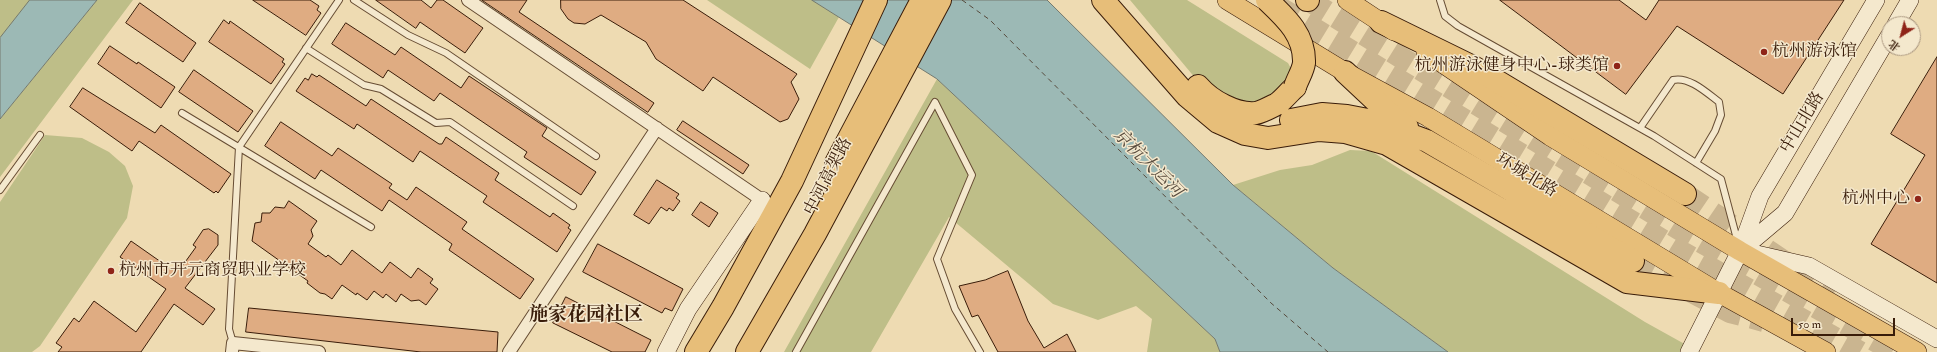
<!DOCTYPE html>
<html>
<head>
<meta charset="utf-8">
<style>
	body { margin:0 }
	#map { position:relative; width:1937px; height:352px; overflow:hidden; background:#eedbb2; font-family:"IM FELL Double Pica","Noto Serif SC",serif }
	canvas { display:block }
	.north { position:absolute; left:1881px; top:16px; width:40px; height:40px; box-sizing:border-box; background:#f4e8cd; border:1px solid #a9967f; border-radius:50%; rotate:216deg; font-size:11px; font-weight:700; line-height:16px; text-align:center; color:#391c09 }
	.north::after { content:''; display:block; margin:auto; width:14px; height:18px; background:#8f2418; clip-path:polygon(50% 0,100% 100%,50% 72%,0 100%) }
	.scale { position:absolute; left:1791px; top:318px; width:104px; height:18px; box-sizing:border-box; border:2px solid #391c09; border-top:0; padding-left:5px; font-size:12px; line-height:14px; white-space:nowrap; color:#391c09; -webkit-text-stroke:3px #f4e8cd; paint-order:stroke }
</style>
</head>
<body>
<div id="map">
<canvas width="1937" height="352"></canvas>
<div class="north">北</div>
<div class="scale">50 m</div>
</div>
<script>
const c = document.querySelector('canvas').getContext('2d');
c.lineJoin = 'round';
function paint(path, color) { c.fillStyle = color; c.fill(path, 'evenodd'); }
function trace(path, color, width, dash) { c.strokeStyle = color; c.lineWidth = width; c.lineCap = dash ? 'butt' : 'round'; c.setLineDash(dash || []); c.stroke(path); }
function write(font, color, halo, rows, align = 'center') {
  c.font = font + ' "IM FELL Double Pica","Noto Serif SC",serif'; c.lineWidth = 3; c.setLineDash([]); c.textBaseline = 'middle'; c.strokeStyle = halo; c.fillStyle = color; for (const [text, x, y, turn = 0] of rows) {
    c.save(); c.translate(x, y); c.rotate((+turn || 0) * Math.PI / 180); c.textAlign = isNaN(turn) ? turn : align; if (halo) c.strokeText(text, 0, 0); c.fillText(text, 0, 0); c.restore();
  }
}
paint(new Path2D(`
	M0 0H35L0 45Z
	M97 0H133L0 177V119Z
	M707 0H813L839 17 810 69Z
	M1130 0H1187L1288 63 1295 76 1252 110 1196 79Z
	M937 79 1215 339 1220 352H1147L1152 319 1136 306 1098 320 1053 304 949 217 871 352H784Z
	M45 135 82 138 109 152 125 166 133 186 127 218 40 346 32 352H0V202Z
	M1350 150 1371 151 1645 322 1699 352H1448L1333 268 1233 185 1280 170 1312 165Z`), '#bebe88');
const water = new Path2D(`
	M30 0H97L0 119V38Z
	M812 0H1047L1233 185 1333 268 1448 352H1220L1215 339 937 79Z`);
paint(water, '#9cb9b5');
trace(water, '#747a70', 1);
trace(new Path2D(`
	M962 0 990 20 1271 303 1328 352`), '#574b3d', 1, [5, 4]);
const building = new Path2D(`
	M253 0H310L319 6 317 10 321 13 306 35Z
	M376 0H421L431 8 437 0H443L483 28 465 53 420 22 416 28Z
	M482 0H527L519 12 654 103 648 112Z
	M561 0H683L797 74 791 82 799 99 788 119 780 122 713 77 703 91 656 59 646 42 601 15 585 24 574 23 568 19 561 9Z
	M1500 0H1619L1646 20 1659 0H1844L1783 94 1677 26 1626 94Z
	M140 3 196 43 183 62 126 23Z
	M224 20 229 24 230 21 284 59 282 62 285 64 271 84 209 42Z
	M346 23 395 55 401 47 461 88 469 76 547 128 542 136 596 172 581 195 524 157 527 152 440 93 434 101 388 70 383 78 332 44Z
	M110 46 137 64 138 62 175 87 161 108 98 64Z
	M1937 57V283L1871 244 1925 155 1891 134Z
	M194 70 253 111 238 132 179 92Z
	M312 74 317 77 319 75 366 106 371 99 439 144H442L446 137 499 173 495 180 550 217 553 213 570 225 568 228 571 230 557 252 483 202 487 196 420 151 413 162 357 124 354 129 296 91 305 78 308 80Z
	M83 88 155 133 161 125 231 174 218 193 216 191 214 193 139 141 132 151 70 107Z
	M683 121 749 165 743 174 677 130Z
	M281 122 332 156 338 148 392 184 389 188 407 200 416 187 467 222 462 229 534 279 520 299 449 250 452 244 389 200 382 211 321 170 315 179 265 146Z
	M657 180 679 194 676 198 680 201 673 211 669 208 667 211 661 207 649 224 634 215Z
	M289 201 317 221 311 230 313 236 308 244 326 257 328 255 341 265 352 250 382 273 390 262 411 278 418 268 433 279 430 283 438 289 426 305 419 300 411 301 401 294 396 302 386 294 383 298 374 291 367 300 357 293 356 295 342 285 332 299 325 294 320 293 307 283 308 281 252 241 255 223 261 222 262 213H270L275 207 284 208Z
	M701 202 718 213 709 227 692 215Z
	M209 229 218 235V245L185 288 215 309 203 325 174 304 141 352H58L62 347 56 343 74 318 79 322 94 301 136 332 166 289 120 257 131 241 171 269 176 266 183 265 196 247 193 245 203 230Z
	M598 244 683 289 672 311 665 308 662 313 583 272Z
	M1008 271 1028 321 1044 348 1067 334 1076 352H998L978 315 972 317 959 286 985 280Z
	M566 297 651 340 645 352H612L553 323Z
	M249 308 498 332 497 352H421L246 332Z`);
paint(building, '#dfac82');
trace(building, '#391c09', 1);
trace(new Path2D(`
	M1308 0 1687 234 1895 352
	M1277 6 1682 252 1860 352
	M1685 194 1801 273 1828 299
	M1633 261 1730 312 1764 321`), '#cab590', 22, [22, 11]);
const lane = new Path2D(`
	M354 0 408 35 446 53 596 156
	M1440 0 1445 16 1458 26 1654 136 1721 179 1738 243
	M306 48 364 85 381 89 436 123 450 122 573 206
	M182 113 371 227
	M1640 128 1673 80C1689 76 1707 93 1719 102L1721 115 1715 131 1696 163
	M0 190 40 135
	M233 343 229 329 239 147 339 0
	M796 352 935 102 972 175 937 259 955 309 980 352`);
const street = new Path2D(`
	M468 0 762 200
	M232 352 233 343 319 352
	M509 352 657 128`);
const secondary = new Path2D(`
	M1896 24 1910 0
	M1740 251 1785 213 1889 36
	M1748 252 1809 266 1937 339
	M666 352 688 309 762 200
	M1689 352 1740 251 1760 196 1876 0`);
const primary = new Path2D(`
	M1227 0 1345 72 1428 117 1719 293 1826 352
	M1347 0 1394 31
	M1426 52 1550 136 1740 251 1917 352`);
const highway = new Path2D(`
	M1103 0 1187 96 1218 122 1245 134 1268 138 1319 130 1345 132 1387 144 1627 282 1719 293
	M1307 0H1308
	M1381 22 1475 68 1685 194
	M1345 72 1393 117 1407 127
	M1198 86C1211 101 1236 115 1256 113 1262 112 1271 107 1277 104 1283 100 1289 92 1295 87
	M1291 120 1322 114 1347 116 1373 121 1427 141 1633 261
	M836 163 922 0
	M696 352 723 307 792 181 876 0
	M747 352 815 234 940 0`);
trace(lane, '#664c33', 8);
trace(street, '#664c33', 14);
trace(secondary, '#391c09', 18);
trace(primary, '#391c09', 20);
trace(highway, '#391c09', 24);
trace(lane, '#f4e8cd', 6);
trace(street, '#f4e8cd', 12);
trace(secondary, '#f4e8cd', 17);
trace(primary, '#e7be79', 19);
trace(highway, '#e7be79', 22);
const highwayBridge = new Path2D(`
	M1267 0C1286 18 1305 35 1304 63 1303 71 1297 80 1295 87`);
trace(highwayBridge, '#391c09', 24, []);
trace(highwayBridge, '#e7be79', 22);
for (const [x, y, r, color] of [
	[1764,52,4,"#8f2418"],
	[1617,66,4,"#8f2418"],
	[1918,199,4,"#8f2418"],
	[111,271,4,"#8f2418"]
]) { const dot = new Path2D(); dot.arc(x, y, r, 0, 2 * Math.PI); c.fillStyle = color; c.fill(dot); trace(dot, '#f4e8cd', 1.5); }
write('17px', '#391c09', '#f4e8cd', [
	["杭州游泳馆",1772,52],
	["杭州游泳健身中心-球类馆",1609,66,"right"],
	["杭州中心",1910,199,"right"],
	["杭州市开元商贸职业学校",119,271]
], 'left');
write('17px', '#391c09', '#f4e8cd', [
	["中山北路",1803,123,-59],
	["环城北路",1526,176,31],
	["中河高架路",829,177,-63]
]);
write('italic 18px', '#574b3d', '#f4e8cd', [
	["京杭大运河",1147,164,45]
]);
write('bold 19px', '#391c09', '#f4e8cd', [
	["施家花园社区",586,316]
]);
</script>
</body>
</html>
